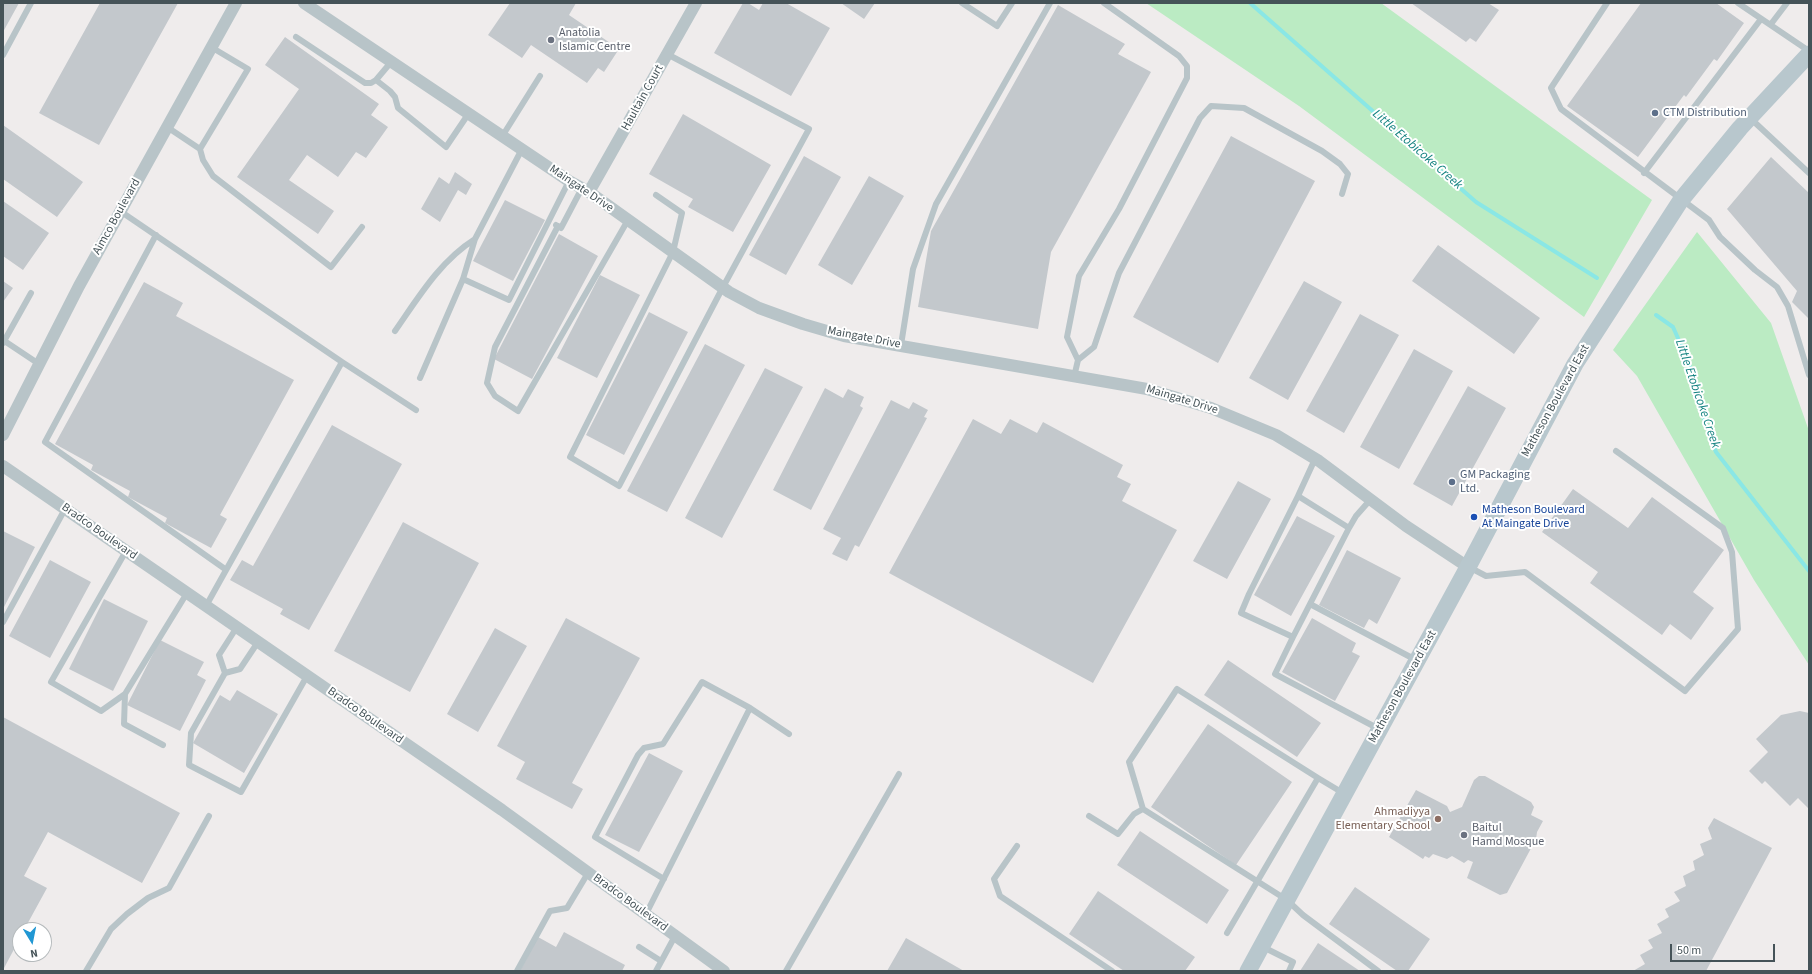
<!DOCTYPE html>
<html>
<head>
<meta charset="utf-8">
<style>
	body { margin:0 }
	#map { position:relative; width:1812px; height:974px; overflow:hidden; background:#efecec; font-family:"Source Sans 3",sans-serif }
	canvas { display:block }
	.frame { position:absolute; inset:0; border:4px solid #455358; pointer-events:none }
	.north { position:absolute; left:12px; top:922px; width:40px; height:40px; box-sizing:border-box; background:#fff; border:1px solid #b5babc; border-radius:50%; rotate:170deg; font-size:11px; font-weight:700; line-height:16px; text-align:center; color:#455358 }
	.north::after { content:''; display:block; margin:auto; width:14px; height:18px; background:#2197d3; clip-path:polygon(50% 0,100% 100%,50% 72%,0 100%) }
	.scale { position:absolute; left:1670px; top:944px; width:105px; height:18px; box-sizing:border-box; border:2px solid #455358; border-top:0; padding-left:5px; font-size:12px; line-height:14px; white-space:nowrap; color:#455358; -webkit-text-stroke:3px #fff; paint-order:stroke }
</style>
</head>
<body>
<div id="map">
<canvas width="1812" height="974"></canvas>
<div class="frame"></div>
<div class="north">N</div>
<div class="scale">50 m</div>
</div>
<script>
const c = document.querySelector('canvas').getContext('2d');
c.lineJoin = 'round';
function paint(path, color) { c.fillStyle = color; c.fill(path, 'evenodd'); }
function trace(path, color, width, dash) { c.strokeStyle = color; c.lineWidth = width; c.lineCap = dash ? 'butt' : 'round'; c.setLineDash(dash || []); c.stroke(path); }
function write(font, color, halo, rows, align = 'center') {
  c.font = font + ' "Source Sans 3",sans-serif'; c.lineWidth = 4; c.setLineDash([]); c.textBaseline = 'middle'; c.strokeStyle = halo; c.fillStyle = color; for (const [text, x, y, turn = 0] of rows) {
    c.save(); c.translate(x, y); c.rotate((+turn || 0) * Math.PI / 180); c.textAlign = isNaN(turn) ? turn : align; if (halo) c.strokeText(text, 0, 0); c.fillText(text, 0, 0); c.restore();
  }
}
paint(new Path2D(`
	M1146 3H1381L1652 200 1584 317 1299 106Z
	M1697 232 1771 323 1809 431V665L1754 580 1637 376 1613 350Z`), '#bbebc3');
trace(new Path2D(`
	M1250 3 1476 202 1597 278
	M1656 315 1673 327 1689 363 1698 403 1716 452 1809 571`), '#8ae7e5', 4);
paint(new Path2D(`
	M3 3H19L3 32Z
	M100 3H178L99 145 39 113Z
	M510 3H576L569 15 619 49 604 72 598 68 587 83 531 45 522 58 488 35Z
	M743 3H748L759 10 763 3H786L830 28 791 96 714 53Z
	M841 3H875L864 19Z
	M1411 3H1488L1499 10 1476 42 1470 38 1466 42Z
	M1641 3H1716L1744 23 1717 61 1714 59 1686 97 1684 95 1638 157 1567 106Z
	M1058 5 1125 44 1118 54 1151 72 1051 252 1038 329 918 307 931 231Z
	M285 37 379 104 371 115 388 127 366 158 356 152 338 177 307 155 289 180 334 211 318 234 237 177 299 89 265 65Z
	M683 114 771 165 733 232 688 207 693 199 649 174Z
	M3 125 83 182 57 217 3 179Z
	M1231 136 1315 181 1218 363 1133 317Z
	M804 156 841 177 786 275 749 255Z
	M1771 157 1809 193V319L1792 302 1797 291 1727 209Z
	M455 172 472 184 466 195 458 190 440 222 421 209 439 177 449 184Z
	M869 176 904 196 852 285 818 265Z
	M505 200 545 220 513 281 473 261Z
	M3 201 49 233 23 270 3 256Z
	M559 234 598 256 532 379 494 359Z
	M1438 245 1540 318 1514 354 1412 281Z
	M600 275 640 295 597 378 557 358Z
	M3 281 13 288 3 302Z
	M1304 281 1342 302 1288 400 1249 378Z
	M144 282 183 303 176 316 294 380 220 515 227 519 211 548 165 523 167 518 128 497 130 491 91 470 93 465 55 444Z
	M649 312 688 332 624 455 586 435Z
	M1360 314 1399 335 1344 433 1306 411Z
	M705 344 745 365 667 512 627 491Z
	M1414 349 1453 371 1399 469 1360 447Z
	M765 368 803 387 722 538 685 518Z
	M1468 386 1506 408 1452 506 1413 484Z
	M825 388 843 398 848 389 864 397 860 406 863 408 811 510 773 490Z
	M891 400 909 409 913 402 928 410 924 417 927 418 859 547 855 545 847 561 832 554 841 538 823 529Z
	M973 419 1001 434 1010 419 1037 433 1043 422 1123 465 1117 477 1131 484 1122 501 1177 530 1093 683 889 573Z
	M332 425 402 464 309 630 280 614 283 609 230 580 242 560 253 566Z
	M1238 481 1271 499 1227 579 1193 561Z
	M1573 489 1628 528 1652 497 1724 550 1693 592 1714 608 1691 640 1670 624 1662 635 1590 583 1598 572 1542 532Z
	M1297 516 1335 536 1291 616 1254 595Z
	M403 522 479 563 410 692 334 651Z
	M3 531 35 547 3 609Z
	M1347 550 1401 578 1377 624 1369 619 1364 628 1319 605Z
	M50 560 91 582 50 658 9 636Z
	M104 599 148 621 113 691 69 669Z
	M566 618 640 658 572 783 583 789 572 809 516 779 525 762 497 746Z
	M1312 618 1356 643 1352 652 1360 656 1335 701 1282 672Z
	M495 628 527 646 478 732 447 714Z
	M160 640 204 662 197 675 206 680 180 731 127 705Z
	M1228 660 1321 723 1297 757 1204 695Z
	M237 690 278 714 244 773 193 743 220 695 230 701Z
	M1800 711 1809 713V809L1798 798 1790 806 1765 781 1762 784 1749 771 1768 752 1756 739 1781 715Z
	M3 717 180 813 142 883 48 832 24 876 47 888 24 930H20V938L3 970Z
	M1208 724 1292 782 1236 865 1151 807Z
	M649 753 683 771 639 852 605 835Z
	M1479 776H1485L1531 802 1534 807 1531 815 1543 821 1537 832 1536 839 1507 893 1500 895 1467 878 1473 862 1468 860 1464 863 1452 856 1447 859 1433 854 1429 858 1425 856 1423 859 1389 837 1416 790 1447 806 1450 812 1462 807 1474 780Z
	M1714 818 1772 848 1706 971H1633L1645 964 1640 955 1653 948 1648 940 1662 933 1657 924 1669 917 1665 909 1680 901 1674 892 1686 886 1683 876 1695 870 1693 861 1704 855 1700 844 1712 839 1708 828Z
	M1140 831 1229 890 1207 924 1117 865Z
	M1355 887 1430 939 1408 971H1397L1329 924Z
	M1098 891 1195 957 1185 971H1124L1069 934Z
	M564 932 625 965 622 971H520L538 937 556 947Z
	M906 938 964 971H887Z
	M1318 943 1360 971H1300Z`), '#c3c8cc');
trace(new Path2D(`
	M962 3 997 26 1012 3
	M1607 3 1551 88 1561 109 1709 220 1720 237 1755 270 1777 287 1788 306 1809 375
	M1738 3 1809 51
	M1771 24 1787 3
	M296 37 365 83H371L376 80
	M3 55 31 3
	M392 61 376 80 390 91 395 97 398 108 446 147 469 113
	M1750 118 1809 173
	M167 127 200 149 248 69 211 47
	M503 135 540 76
	M200 149 203 160 213 176 331 267 362 227
	M1644 173 1761 19
	M656 195 682 213 673 252 570 457 619 486 723 287 809 129 667 54
	M120 211 342 362
	M556 225 561 228 582 188
	M558 226 495 347 487 383 495 396 518 411 628 220
	M156 235 45 442 225 569
	M463 279 509 300 569 181
	M395 331C418 298 440 261 475 239
	M3 340 39 364
	M3 343 31 293
	M901 345 913 269 936 204 1050 3
	M1078 360 1067 337 1079 276 1119 209 1187 78V66L1179 56 1104 3
	M1074 377 1078 360 1094 347 1119 273 1200 118 1211 106 1244 108 1322 151 1340 164 1348 174 1342 194
	M420 378 463 279 475 239 522 149
	M1315 459 1298 496 1349 528 1356 516 1371 499
	M1298 496 1249 594 1241 613 1293 637 1349 528
	M1469 567 1486 576 1525 572 1685 691 1738 629 1732 552 1723 528 1616 451
	M1310 604 1416 660
	M206 606 342 362 416 410
	M3 622 65 509
	M237 627 219 655 225 673 240 669 258 642
	M1293 637 1275 674 1379 729
	M225 673 191 733 189 765 241 792 307 676
	M125 694 101 711 51 682 126 551
	M163 745 124 724 125 694 187 593
	M1318 778 1177 689 1129 762 1143 809 1287 900 1303 915 1378 971
	M1089 816 1118 834 1134 814 1143 809
	M1017 846 994 879 1000 896 1112 971
	M664 879 595 837 638 755 644 748 663 744 702 682 750 708
	M646 914 750 708 789 734
	M1227 933 1318 778 1343 793
	M639 947 661 961
	M1263 947 1293 962 1289 971
	M86 971 111 929 127 914 148 898 169 888 209 816
	M517 971 550 911 567 908 588 873
	M656 971 675 936
	M786 971 899 774`), '#b8c4c8', 6);
trace(new Path2D(`
	M304 3 569 181 589 192 729 292 759 308 803 324 844 336 1147 389 1211 408 1276 435 1319 461 1406 526 1468 567
	M589 192 696 3
	M3 435 79 286 236 3
	M3 466 502 810 724 971`), '#b8c4c8', 12);
trace(new Path2D(`
	M1248 971 1468 567 1575 364 1681 200 1740 128 1809 54`), '#b8c7cd', 17);
for (const [x, y, r, color] of [
	[551,40,4,"#6b7280"],
	[1655,113,4,"#5c6f8a"],
	[1452,482,4,"#5c6f8a"],
	[1474,517,4,"#1a4fb4"],
	[1438,819,4,"#8d6e63"],
	[1464,835,4,"#6b7280"]
]) { const dot = new Path2D(); dot.arc(x, y, r, 0, 2 * Math.PI); c.fillStyle = color; c.fill(dot); trace(dot, '#fff', 1.5); }
write('12px', '#5b616d', '#fff', [
	["Anatolia",559,33],
	["Islamic Centre",559,47],
	["Baitul",1472,828],
	["Hamd Mosque",1472,842]
], 'left');
write('12px', '#455358', '#fff', [
	["Haultain Court",643,98,-61],
	["Maingate Drive",581,189,34],
	["Aimco Boulevard",117,217,-61],
	["Maingate Drive",864,338,11],
	["Maingate Drive",1182,400,17],
	["Matheson Boulevard East",1556,401,-61],
	["Bradco Boulevard",99,532,35],
	["Matheson Boulevard East",1403,687,-61],
	["Bradco Boulevard",365,716,35],
	["Bradco Boulevard",630,903,36]
]);
write('12px', '#4e5e75', '#fff', [
	["CTM Distribution",1663,113],
	["GM Packaging",1460,475],
	["Ltd.",1460,489]
], 'left');
write('12px', '#164399', '#fff', [
	["Matheson Boulevard",1482,510],
	["At Maingate Drive",1482,524]
], 'left');
write('12px', '#785e54', '#fff', [
	["Ahmadiyya",1430,812],
	["Elementary School",1430,826]
], 'right');
write('italic 13px', '#138280', '#fff', [
	["Little Etobicoke Creek",1417,150,41],
	["Little Etobicoke Creek",1697,394,71]
]);
</script>
</body>
</html>
